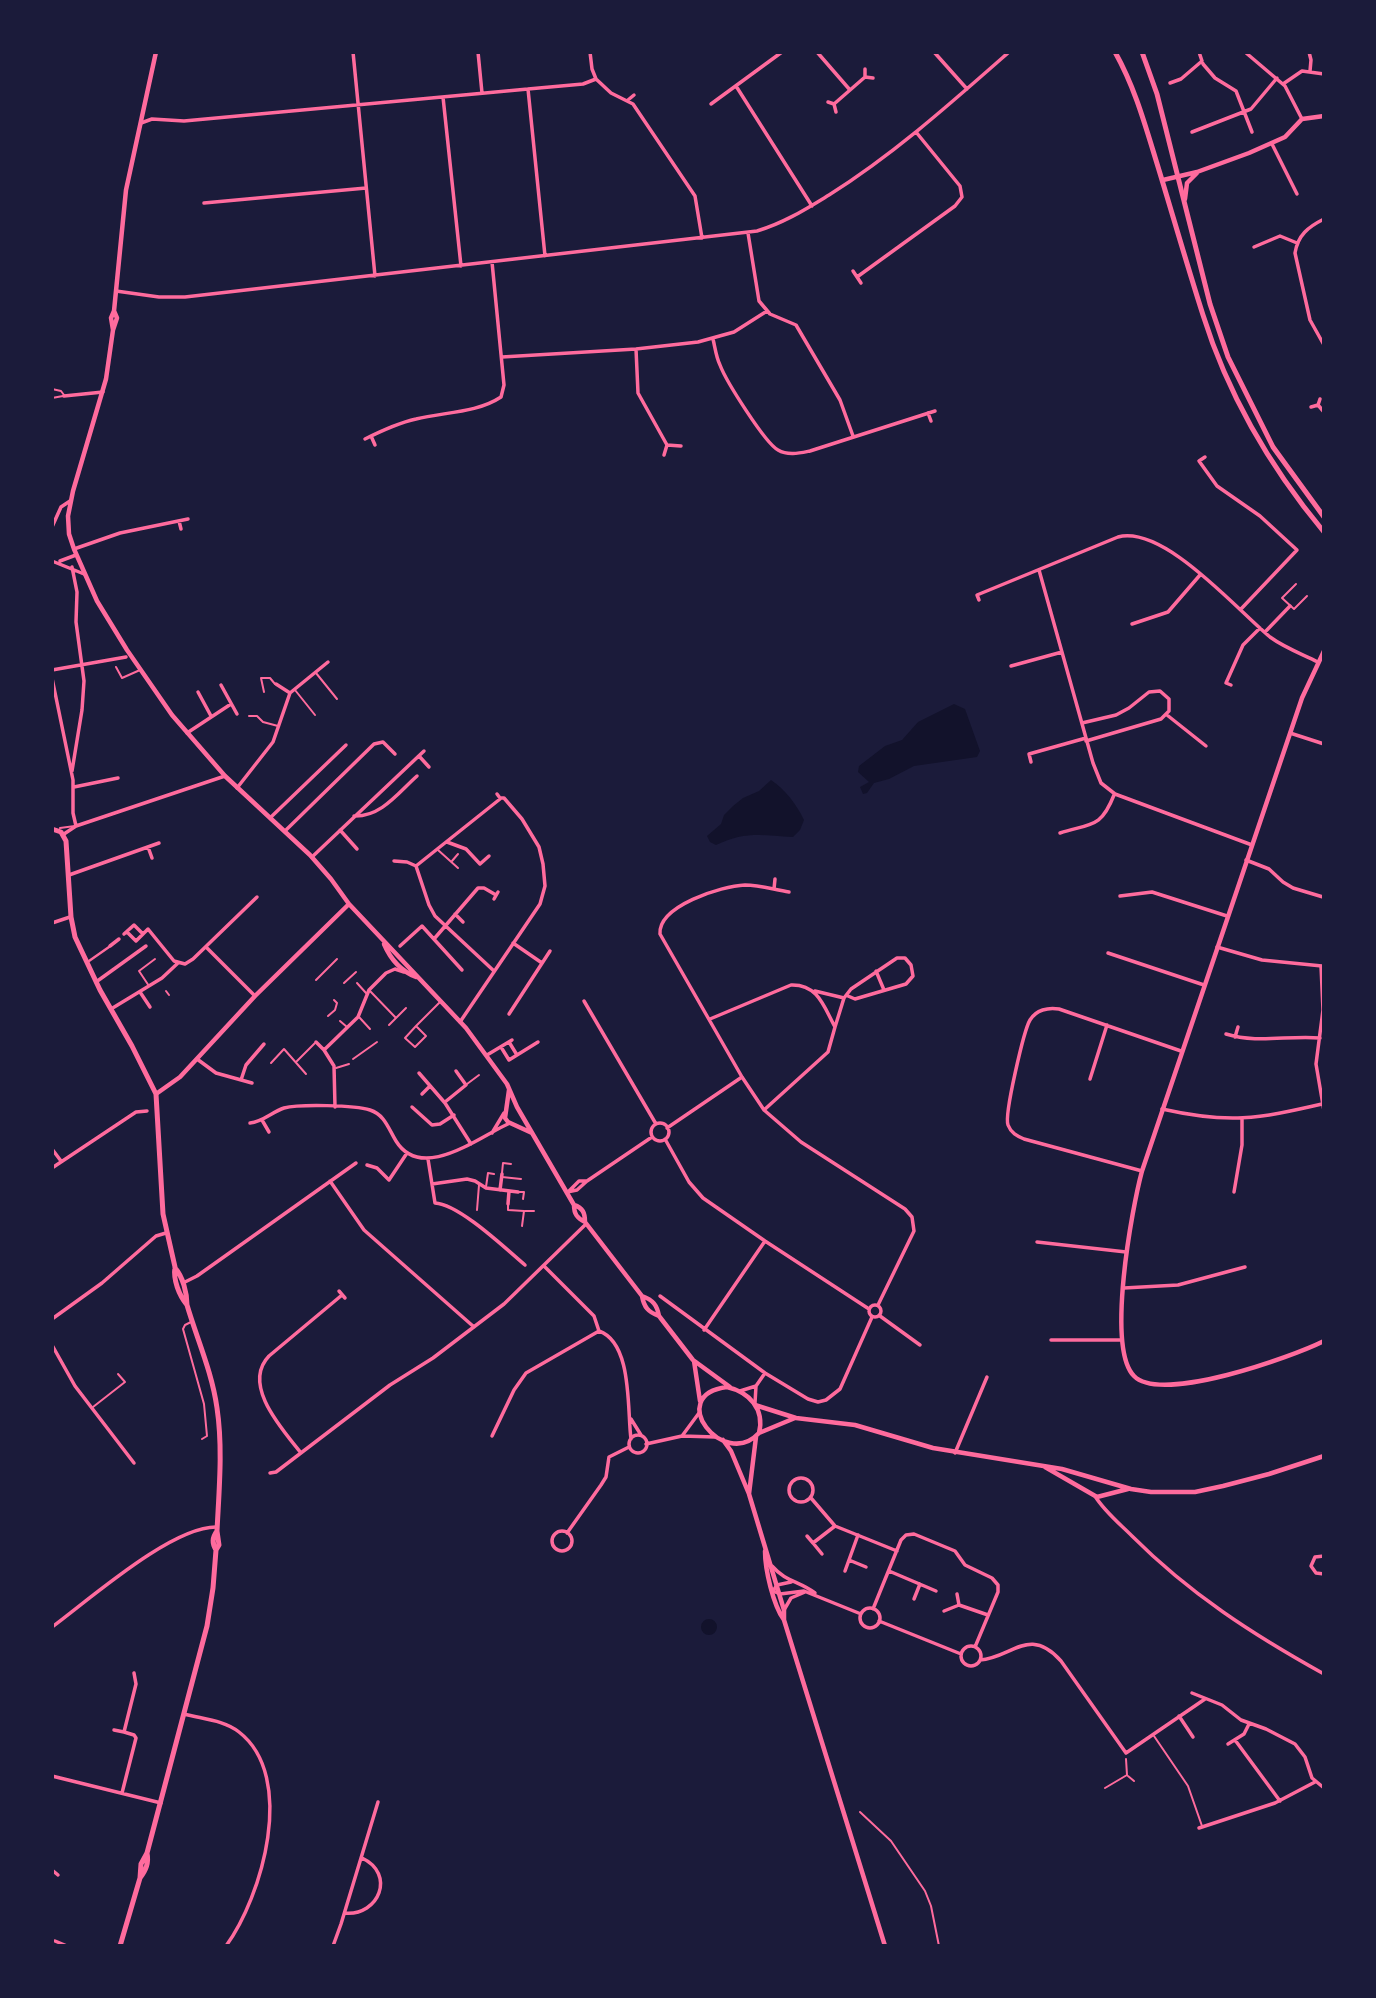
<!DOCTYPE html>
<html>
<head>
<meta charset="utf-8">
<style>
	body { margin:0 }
	#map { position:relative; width:1376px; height:1998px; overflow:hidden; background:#1b1b3a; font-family:"Fira Sans Condensed",sans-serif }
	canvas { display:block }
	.frame { position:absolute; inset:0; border:54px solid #1b1b3a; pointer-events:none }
</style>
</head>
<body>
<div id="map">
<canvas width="1376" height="1998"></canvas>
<div class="frame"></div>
</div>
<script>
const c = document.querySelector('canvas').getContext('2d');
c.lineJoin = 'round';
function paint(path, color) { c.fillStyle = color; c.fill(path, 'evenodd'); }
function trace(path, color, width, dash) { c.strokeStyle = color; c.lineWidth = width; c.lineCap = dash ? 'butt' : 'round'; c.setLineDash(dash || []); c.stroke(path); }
paint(new Path2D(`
	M954 704 965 709 980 751 977 757 914 766 889 779 874 783 867 793 863 794 860 787 869 782 858 772 859 766 885 746 902 740 918 722Z
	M771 780C785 789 797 805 804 820L800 830 793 837C763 835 744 831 716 845L710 842 707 836 721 824 724 815 733 806 743 798 759 791Z
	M701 1627a8 8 0 1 1 16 0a8 8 0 1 1-16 0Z`), '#12122b');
trace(new Path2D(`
	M52 389 61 391 64 395
	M52 398 63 396
	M1296 584 1282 598 1294 609 1307 596
	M116 667 122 678 140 670
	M316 673 337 699
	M295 690 315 715
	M264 692 261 678H270L275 684
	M249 716H257L263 722 278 726
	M60 828 75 826
	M438 850 458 868
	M452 861 458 854
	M316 980 337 959
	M344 983 356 972
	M357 983 366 993
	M149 986 139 971 155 959
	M166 991 169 995
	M370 991 396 1018
	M328 1016 335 1010 337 1003 334 1000
	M359 1017 370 1029
	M340 1021 347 1027
	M389 1025 406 1008
	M416 1026 405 1038 415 1047 426 1036 416 1026 440 1002
	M353 1059 377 1042
	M297 1061 315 1043
	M271 1063 284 1049 306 1074
	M336 1068 349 1064
	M467 1084 479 1075
	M502 1173 503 1163 511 1164
	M502 1177 521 1179
	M486 1187 488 1173 494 1174
	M519 1192H524L523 1199
	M508 1205V1210L524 1211 522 1226
	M477 1210 479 1185
	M525 1211H534
	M191 1322 185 1325 183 1329 204 1404 207 1436 202 1439
	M93 1407 125 1382 118 1374
	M1154 1736 1188 1786 1202 1826
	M1126 1759 1127 1775
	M1128 1776 1134 1781
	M1105 1788 1127 1775
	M860 1812 891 1841 925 1891 931 1906 939 1946`), '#ff6b9d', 2);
trace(new Path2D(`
	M89 961 109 947`), '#ff6b9d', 2.5);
trace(new Path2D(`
	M353 52 375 276
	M478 52 482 93
	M590 52 592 69 596 79 611 93 633 104 695 196 702 238
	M817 52 850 90
	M934 52 967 89
	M1199 52 1203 64 1215 78 1236 91 1252 132
	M1245 52 1285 86 1302 119
	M1309 52 1311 60 1310 71
	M865 69V77L873 78
	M1170 83 1181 79 1202 61
	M1283 84 1302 71 1324 74
	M736 86 812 206
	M528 89 545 256
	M443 97 461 266
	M628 100 634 95
	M828 102 834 104 836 112
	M711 104 782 52
	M834 104 865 77
	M141 123 152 119 184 121 528 89 583 84 596 79
	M1192 132 1251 109 1277 78
	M1272 144 1297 194
	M204 203 366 188
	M1324 219C1308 227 1298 235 1295 253L1310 320 1324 345
	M748 233 759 301 770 314 796 325 840 400 853 436
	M1254 247 1280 236 1297 243
	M853 271 861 283
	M857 277 955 206 962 197 960 186 916 132
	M116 291 159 297H185L757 231C784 223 806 209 829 195 894 154 951 103 1009 52
	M713 339C715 347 716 357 720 365 726 381 765 443 778 450 788 456 800 453 810 451L935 411
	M636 349 638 393 667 445
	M502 357 636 349 698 342 734 332 767 311
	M64 396 103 392
	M1318 405 1324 412
	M1311 407 1318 405 1320 399
	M928 413 931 421
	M371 436 375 445
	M365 439C381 431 398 423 416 419 444 412 477 413 501 397L504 385 492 262
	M664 455 667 445 681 446
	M1205 457 1199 461 1217 486 1260 516 1297 550 1241 609
	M179 521 181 529
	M52 527 61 507 70 501
	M74 549 120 533 188 519
	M52 561 84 574
	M60 561 76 555
	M1039 570 1093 763 1101 783 1115 794 1252 845
	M979 600 977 595 1118 537C1164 525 1236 609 1270 637 1285 648 1302 654 1318 662
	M1132 624 1168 612 1200 575
	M1265 632 1290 606
	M1011 666 1062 652
	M52 670 126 657
	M52 678 73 780V813L76 826
	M276 684 290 693
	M221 685 237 714
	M1231 685 1226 683 1243 645 1260 628
	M198 692 211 716
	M1167 715 1206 746
	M1082 723 1116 715 1129 708 1149 692 1160 691 1169 699V711L1161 719 1086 741
	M187 733 231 704
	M1290 733 1324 744
	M419 756 429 767
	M1031 762 1029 754 1086 738
	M72 771 82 710 84 681 76 622 77 592 72 567
	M74 787 118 778
	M237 788 273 742 290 693 328 662
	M354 816C381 817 398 793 417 776
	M271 817 346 745
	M286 830 374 744 383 742 395 754
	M340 830 357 849
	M1060 833C1092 823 1101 828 1114 795
	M64 834 76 826 225 776
	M447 842 466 849 480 864 489 856
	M148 847 152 858
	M312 857 424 751
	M1246 860 1269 869 1283 882 1293 888 1323 897
	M394 861 407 862 416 866 500 799
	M416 866 429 905 435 916 494 971
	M69 875 159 843
	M774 889 775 879
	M789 892C775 890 760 885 745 885 721 886 658 906 660 934L742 1077 764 1110 801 1142 905 1209 912 1217 914 1231 878 1305
	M1120 896 1152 892 1227 916
	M494 899 498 892
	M455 914 463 922
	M52 923 70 917
	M127 932 136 941 148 929 174 961 185 964 193 959 257 897
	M124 934 134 925 143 934
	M434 939 478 888H484L496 895
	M513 943 542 963
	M110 946 119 939
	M400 946 422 926 462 970
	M206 947 255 996
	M1217 947 1262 960 1322 966
	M1108 953 1204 985
	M1321 966 1323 1010 1316 1064 1324 1111
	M876 971 884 990
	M96 982 146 946
	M815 991 844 998 835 1027
	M140 992 150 1007
	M844 998 851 989 897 958H905L911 965 913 976 906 984 855 999 848 996
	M584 1001 656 1124
	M111 1009 162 978 178 963
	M509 1014 550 951
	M710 1019 791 985C818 984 824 1007 835 1027L828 1052 764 1110
	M460 1022 540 904 545 886 543 864 539 847 522 819 504 798H500L497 794
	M1226 1034C1258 1044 1288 1035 1320 1038
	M1235 1037 1238 1027
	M316 1042 324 1050
	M509 1042 517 1055
	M501 1047 509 1060 538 1042
	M487 1055 512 1040
	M197 1059 216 1073 252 1083
	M419 1073 445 1103 471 1144
	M1090 1079 1107 1025
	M241 1080 246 1065 264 1044
	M422 1094 430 1086
	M445 1102 466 1085 456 1071
	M335 1107 334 1066 324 1050 358 1017 369 990 386 973 395 969 404 972
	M412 1107 432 1125 440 1124 454 1115
	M1162 1109C1229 1124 1257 1119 1322 1104
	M262 1120 269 1132
	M250 1123C263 1122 272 1112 284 1108 299 1104 355 1105 370 1110 385 1115 388 1128 396 1141 422 1183 480 1136 510 1123
	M651 1132a9 9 0 1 1 18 0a9 9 0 1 1-18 0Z
	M667 1128 742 1077
	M492 1133 504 1113
	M665 1139 689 1182 703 1198 765 1241 869 1309
	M52 1149 61 1161
	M428 1159 435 1203C459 1204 506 1249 525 1265
	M367 1165 377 1168 389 1180 407 1153
	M52 1168 136 1112 147 1111
	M1142 1171 1024 1139C1017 1136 1011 1133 1008 1125 1004 1115 1024 1030 1030 1020 1036 1010 1048 1007 1059 1009L1181 1051
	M330 1181 364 1230 474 1327
	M432 1184 467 1179 475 1181 486 1188 518 1192
	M500 1190 502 1174
	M569 1191 579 1181H587
	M567 1192 577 1190 587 1181 652 1137
	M1234 1192 1242 1145V1119
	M508 1204 509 1191
	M1037 1242 1126 1252
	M544 1266 594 1316 599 1331C633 1343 627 1411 631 1439
	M183 1283 197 1276 356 1163
	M1124 1288 1178 1285 1245 1267
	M339 1291 345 1298
	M660 1296 765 1373 808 1399 818 1402 826 1400 840 1389 872 1317
	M869 1311a6 6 0 1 1 12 0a6 6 0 1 1-12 0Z
	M880 1316 920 1345
	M52 1319 102 1283 156 1236 166 1233
	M704 1330 765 1241
	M1051 1340H1122
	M52 1345 75 1386 134 1463
	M740 1391 756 1386
	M755 1403 756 1386 765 1373
	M631 1419 641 1435
	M629 1444a9 9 0 1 1 18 0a9 9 0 1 1-18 0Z
	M492 1436 514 1390 526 1373 599 1331
	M682 1436 699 1413
	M646 1444 682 1436 715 1437
	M301 1453C283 1430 241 1385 269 1356L342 1295
	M955 1453 987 1377
	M270 1473 276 1472 390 1385 433 1358 504 1304 586 1224
	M789 1490a12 12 0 1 1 24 0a12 12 0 1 1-24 0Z
	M1095 1496C1104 1511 1120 1524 1132 1536 1190 1594 1252 1634 1324 1674
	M811 1498 835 1526 897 1551
	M552 1541a10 10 0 1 1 20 0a10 10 0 1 1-20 0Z
	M567 1533 601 1485 606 1477 609 1457 629 1447
	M807 1536 813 1543
	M822 1554 813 1543 835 1526
	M1324 1556 1315 1557 1311 1566 1316 1573 1324 1574
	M849 1560 866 1567
	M772 1566C786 1582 799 1581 815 1593
	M845 1571 858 1535
	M889 1571 936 1591
	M791 1582 777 1585 773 1591 780 1594 804 1591 861 1614
	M957 1594 959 1605
	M914 1599 920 1584
	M860 1618a10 10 0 1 1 20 0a10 10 0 1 1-20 0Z
	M873 1609 901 1540 906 1535 914 1534 955 1551 965 1565 992 1578 998 1585V1592L975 1647
	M784 1610 791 1598 805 1592
	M944 1611 959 1605 988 1615
	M879 1621 961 1654
	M52 1627C90 1599 172 1526 217 1527
	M961 1656a10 10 0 1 1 20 0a10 10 0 1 1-20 0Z
	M980 1660C1012 1658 1029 1625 1061 1661L1126 1753
	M1192 1693 1222 1705 1241 1720 1266 1729 1295 1744 1305 1757 1312 1778 1324 1788
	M184 1714C202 1719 224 1720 239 1732 297 1777 262 1897 226 1946
	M1179 1716 1193 1737
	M114 1730 124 1732
	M1235 1740 1280 1801
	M1228 1744 1244 1734 1249 1724
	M1126 1753 1205 1699
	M52 1776 161 1803
	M122 1793 136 1738 134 1735 124 1732 136 1684 134 1673
	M1199 1828 1275 1803 1315 1782
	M52 1870 58 1875
	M345 1913C379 1916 396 1874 362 1858
	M55 1941 67 1946
	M333 1946 341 1924 378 1802`), '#ff6b9d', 3.5);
trace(new Path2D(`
	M1163 180 1197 172 1249 153 1285 137 1302 119 1324 116
	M1185 199 1187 183 1197 173
	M1324 651 1302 698 1142 1171C1132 1208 1106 1348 1134 1376 1161 1404 1292 1357 1324 1341`), '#ff6b9d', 4.5);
trace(new Path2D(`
	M114 311 117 318 113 330 106 379 73 491 68 516 69 534 74 549 97 601 127 650 172 715 225 776 310 855 331 879 349 904 466 1028 507 1084 517 1107 574 1205C574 1214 577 1218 585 1222L642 1296C644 1307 648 1312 659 1316L693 1360 730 1387
	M113 330 111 318 114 311 126 190 156 52
	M384 944C390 958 401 971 416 977
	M509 1090 505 1118 508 1122 532 1133
	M156 1094 180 1077 255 996 349 904
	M574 1205C583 1208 585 1213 585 1222
	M642 1296C653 1300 657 1305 659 1316
	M694 1361 700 1401
	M727 1387C749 1392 765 1409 759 1433 724 1471 664 1395 727 1387Z
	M755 1405 796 1418 855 1425 933 1448 1062 1469 1131 1489 1151 1492H1195L1223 1486 1269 1474 1324 1456
	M759 1433 795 1418
	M723 1440 731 1451 749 1494 784 1610V1620
	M1045 1467 1097 1497 1128 1489
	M749 1494 756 1437
	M765 1551C765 1569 773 1605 784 1620L885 1946`), '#ff6b9d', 4.5);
trace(new Path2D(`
	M1115 52C1134 86 1144 121 1155 157 1171 209 1186 262 1203 315 1228 395 1270 467 1324 532
	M1142 52 1157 94 1210 304 1228 357 1273 447 1324 517
	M52 829 61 832 66 841 71 917 75 937 100 990 132 1046 156 1094 163 1214 175 1267C173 1280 179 1295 187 1305
	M175 1268C183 1277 187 1293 187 1305 197 1339 212 1372 217 1408 223 1448 219 1490 217 1531 212 1538 212 1543 216 1550
	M140 1878 141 1864 147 1853 207 1626 213 1588 216 1550 219 1545 217 1531
	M120 1946 140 1878C146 1870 149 1863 147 1853`), '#ff6b9d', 5);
</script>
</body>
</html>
